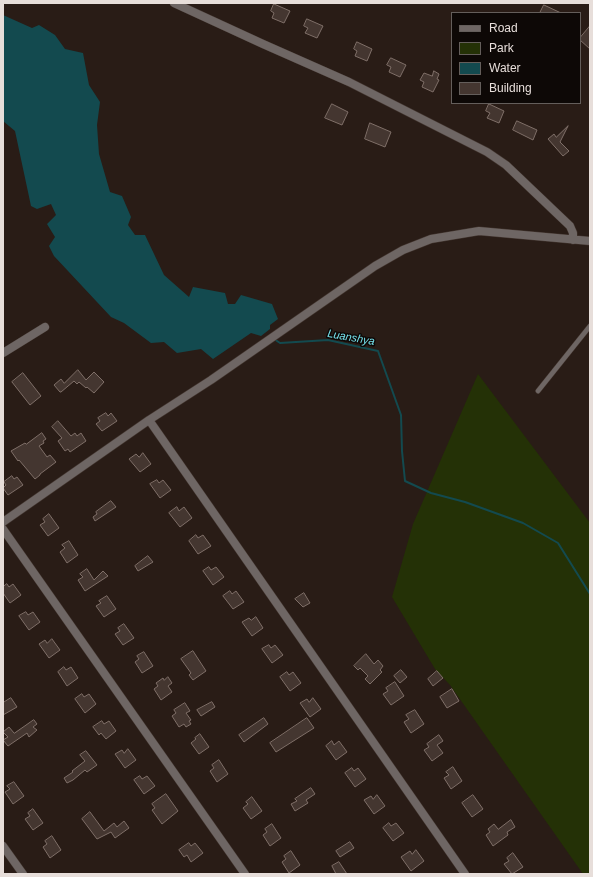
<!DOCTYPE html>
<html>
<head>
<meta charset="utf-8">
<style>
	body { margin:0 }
	#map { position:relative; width:593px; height:877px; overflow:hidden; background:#291c16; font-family:Arial,sans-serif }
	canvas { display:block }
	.frame { position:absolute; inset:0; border:4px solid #e7deda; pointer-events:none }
	.legend { position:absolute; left:451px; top:12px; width:130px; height:92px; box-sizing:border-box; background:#0d0806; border:1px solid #645e5b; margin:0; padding:5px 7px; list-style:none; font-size:12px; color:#e7deda }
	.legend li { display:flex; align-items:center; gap:8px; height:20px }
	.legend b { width:20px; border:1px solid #645e5b }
</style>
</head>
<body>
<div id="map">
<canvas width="593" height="877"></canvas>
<div class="frame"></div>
<ul class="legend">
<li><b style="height:5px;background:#6e6664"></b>Road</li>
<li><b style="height:11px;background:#243106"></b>Park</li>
<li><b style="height:11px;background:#134a4f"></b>Water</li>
<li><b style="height:11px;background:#443630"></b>Building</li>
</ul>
</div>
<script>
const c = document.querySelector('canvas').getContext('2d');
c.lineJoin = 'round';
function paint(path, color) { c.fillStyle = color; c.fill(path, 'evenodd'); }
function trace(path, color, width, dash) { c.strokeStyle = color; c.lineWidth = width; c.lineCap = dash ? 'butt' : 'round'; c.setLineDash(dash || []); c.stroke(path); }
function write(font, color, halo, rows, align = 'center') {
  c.font = font + ' Arial,sans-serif'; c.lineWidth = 3; c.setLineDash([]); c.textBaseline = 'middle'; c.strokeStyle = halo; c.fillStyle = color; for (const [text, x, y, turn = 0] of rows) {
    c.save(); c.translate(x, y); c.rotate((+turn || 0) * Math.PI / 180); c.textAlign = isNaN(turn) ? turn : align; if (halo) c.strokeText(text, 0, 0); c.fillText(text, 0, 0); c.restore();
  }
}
paint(new Path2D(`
	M478 374 590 523V874H583L450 685 435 669 392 597 413 524Z`), '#243106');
paint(new Path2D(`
	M3 15 32 28 39 25 55 35 65 49 83 53 89 85 100 102 97 125 99 154 110 192 122 196 131 217 128 225 135 235H145L164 275 189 297 193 287 225 293 228 304H235L241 295 272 304 278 319 270 325V329L261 336 251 333 213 359 201 349 177 353 164 342 151 343 124 323 111 317 54 256 49 246 55 237 47 224 56 215 51 204 37 209 31 206 15 131 3 121Z`), '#134a4f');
trace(new Path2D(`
	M274 339 280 343 328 340 378 351 401 415 402 451 405 481 431 493 465 502 523 523 558 543 590 594`), '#134a4f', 2);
const building = new Path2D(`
	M274 4 290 11 284 23 272 18 274 13 271 11Z
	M544 5 561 13H540Z
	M307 19 323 26 317 38 305 33 308 28 304 26Z
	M590 26V49L580 40V38Z
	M357 42 372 49 367 61 355 56 357 51 354 49Z
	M391 58 406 65 400 77 389 72 391 67 387 65Z
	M434 71 439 74 437 79 439 80 433 92 422 87 424 82 420 80 424 73 432 76Z
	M332 104 348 112 342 125 325 118Z
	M489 104 504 111 499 123 487 118 490 113 486 111Z
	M517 121 537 130 533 140 513 130Z
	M370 123 391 132 385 147 365 139Z
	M568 126 560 142 569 151 563 156 548 139 554 134 556 137Z
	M78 370 86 380 94 372 104 382 94 393 87 387 86 388 79 382 77 384 74 381 61 392H60L54 385 61 379 64 383Z
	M23 373 41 396 30 405 12 382Z
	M106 413 108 416 111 413 117 421 102 431 96 424 100 421 98 418Z
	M58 421 71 436 75 433 77 436 81 433 86 441 70 452 68 449 65 451 58 441 62 438 52 427Z
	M42 433 46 439 43 441 44 443 39 446 47 457 50 455 56 462 40 474V475L35 479 19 460 18 461 11 451 25 443 26 444Z
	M143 453 151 464 140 472 129 459 136 454 139 457Z
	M12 476 14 479 17 477 23 485 8 495 3 488 6 485 4 482Z
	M157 480 159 483 163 480 171 490 160 498 150 484Z
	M111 501 116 507 95 521 93 517 97 514 96 512Z
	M177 507 179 511 184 507 192 518 180 527 169 513Z
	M49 514 59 528 48 536 40 525 45 522 43 519Z
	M196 535 198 538 203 535 211 546 198 554 189 541Z
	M69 541 78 555 67 563 60 552 65 548 62 545Z
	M148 556 153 562 138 571 135 566Z
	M209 567 211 570 216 567 224 577 213 585 203 571Z
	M87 569 94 580 103 571 108 576 85 591 78 580 83 577 80 574Z
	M7 584 9 587 13 584 21 595 10 603 3 593V587Z
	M230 591 232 594 236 591 244 602 233 609 223 596Z
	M304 593 310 603 303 607 295 599Z
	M107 596 116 609 104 617 96 606 101 603 99 601Z
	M26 612 28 615 33 612 40 622 29 630 19 616Z
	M256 617 263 628 252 636 242 622 249 618 251 620Z
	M124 624 134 638 123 645 115 634 120 631 118 628Z
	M52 639 60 650 49 658 39 644 45 640 47 643Z
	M269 645 271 648 275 645 283 655 272 663 262 649Z
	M193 651 206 671 193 680 189 675 191 673 181 659Z
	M144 652 153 666 142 673 135 662 139 659 137 656Z
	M366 654 374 664 378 660 383 666 380 670 382 672 370 684 365 679 368 676 360 668 358 670 354 666Z
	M64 667 66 670 71 667 78 678 67 686 58 672Z
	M401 670 407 677 400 683 394 676Z
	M437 671 443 678 433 686 428 679Z
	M287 672 289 675 293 672 301 683 290 691 280 677Z
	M168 677 172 683 168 686 172 692 161 700 154 689 158 686 156 683 163 678 164 680Z
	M395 682 404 696 391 705 383 694 388 691 386 688Z
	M452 689 459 701 447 708 440 697Z
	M82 694 84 697 89 694 96 704 85 713 75 699Z
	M11 698 17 707 3 715V703Z
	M313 698 321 709 310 717 300 703 307 699 309 702Z
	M212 702 215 707 201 716 197 710Z
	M185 703 190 711 186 713 191 720 189 721 191 724 186 727 184 724 179 727 172 716 176 713 174 710Z
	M415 710 424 724 411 733 404 722 409 719 406 715Z
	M264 718 268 724 244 742 239 735Z
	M307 718 314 728 276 752 270 743Z
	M34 720 37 724 33 727 37 730 29 737 27 733 8 746 3 740 8 737 3 732 9 727 14 733Z
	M102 721 104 724 109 721 116 731 106 739 101 733 99 735 93 727Z
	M200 734 209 747 199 754 191 743 196 739 195 738Z
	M439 735 443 741 437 745 443 753 432 761 424 750 429 747 427 744Z
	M332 741 334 745 339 741 347 752 336 760 326 746Z
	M128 749 136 760 125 768 115 754 122 750 124 753Z
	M86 751 97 765 87 772 85 770 73 780 67 783 64 778 73 772 72 771 85 761 80 755Z
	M219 760 228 774 217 782 210 771 214 768 212 765Z
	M453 767 462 781 451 789 444 778 449 775 446 772Z
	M352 768 354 771 358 768 366 779 355 787 345 773Z
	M140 776 142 779 147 776 155 786 144 794 134 780Z
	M14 782 24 796 13 804 5 792 10 789 7 786Z
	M311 788 315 794 306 800 308 803 295 811 291 804 297 801 295 799Z
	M166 794 178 811 162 824 152 810 155 808 152 804Z
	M377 795 385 806 374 814 364 800 371 796 373 799Z
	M473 795 483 809 472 817 462 803Z
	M252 797 262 811 251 819 243 808 248 804 246 802Z
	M33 809 43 823 33 830 25 819 30 816 28 813Z
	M90 812 104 831 114 823 117 827 124 821 129 828 115 838 111 832 97 839 82 819Z
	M511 820 515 827 507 832 508 835 493 846 486 835 490 832 488 829 494 824 498 829Z
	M389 823 391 826 396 823 404 833 393 841 383 828Z
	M272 824 281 838 270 846 263 835 267 832 265 829Z
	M52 836 61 850 50 858 43 847 47 844 45 841Z
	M350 842 354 848 340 857 336 851Z
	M189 843 191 846 195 843 203 853 191 862 187 855 184 857 179 850Z
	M416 850 424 861 411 871 401 857 410 851 412 854Z
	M291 851 300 865 289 873 282 862 286 859 284 856Z
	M513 853 523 867 512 874 504 864 509 861 507 858Z
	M339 862 347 874H336L332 866Z`);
paint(building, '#443630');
trace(building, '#7f6f68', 1);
const lane = new Path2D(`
	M538 391 590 326`);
const street = new Path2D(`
	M174 3 263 44 349 82 487 152 506 165 570 226 573 233V240
	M3 353 45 327
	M149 420 465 874
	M3 522 149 420 211 380 375 266 403 250 431 239 479 231 590 241
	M3 529 245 874
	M3 846 23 874`);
trace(lane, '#443731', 5.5);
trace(street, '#443731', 9);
trace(lane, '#6e6664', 4.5);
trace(street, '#6e6664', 8);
write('italic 11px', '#77e3ed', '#0d0806', [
	["Luanshya",351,338,10]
]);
</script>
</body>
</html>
